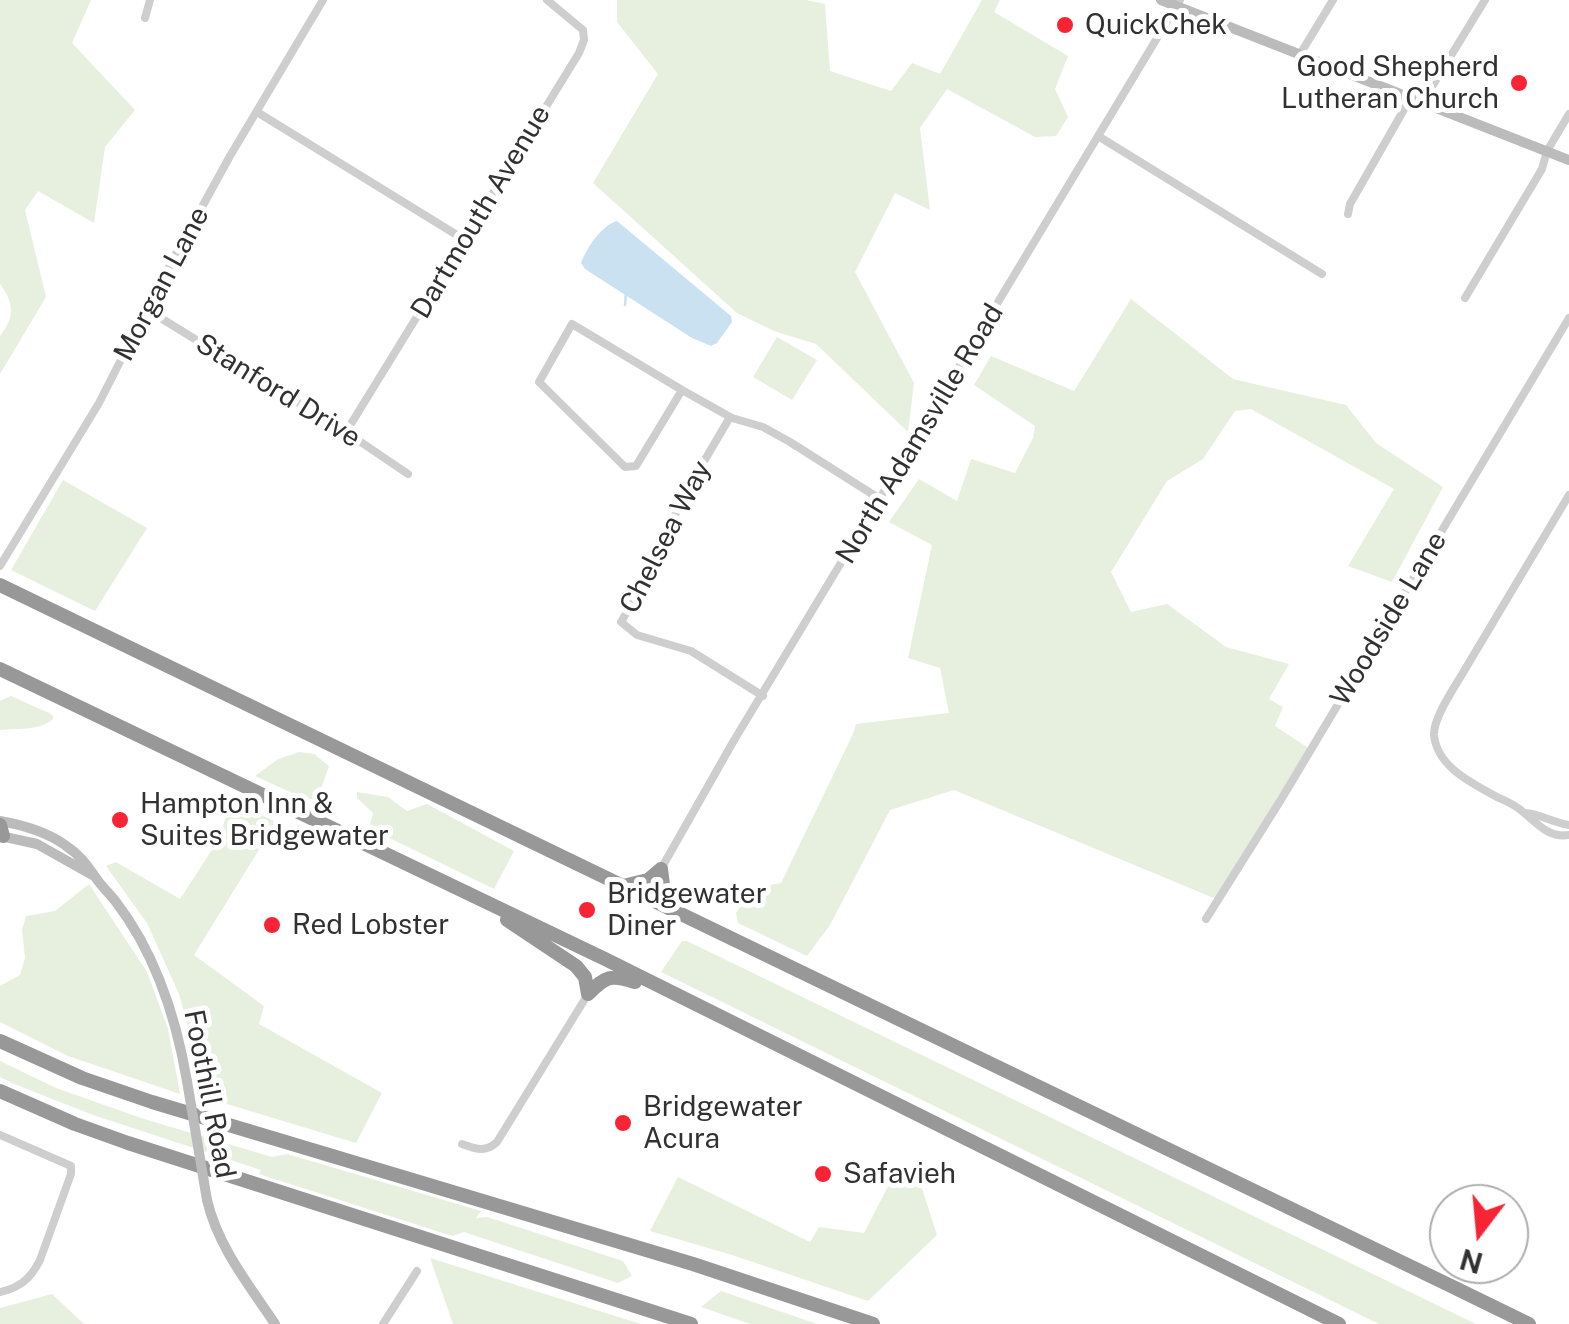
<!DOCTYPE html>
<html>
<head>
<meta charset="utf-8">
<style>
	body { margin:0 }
	#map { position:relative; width:1569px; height:1324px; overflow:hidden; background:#fff; font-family:"Public Sans",sans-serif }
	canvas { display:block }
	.north { position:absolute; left:1429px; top:1184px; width:100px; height:100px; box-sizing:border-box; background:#fff; border:2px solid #adadad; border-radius:50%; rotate:196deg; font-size:28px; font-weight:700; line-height:40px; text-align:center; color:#313131 }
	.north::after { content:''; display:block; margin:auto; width:35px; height:45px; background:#f72435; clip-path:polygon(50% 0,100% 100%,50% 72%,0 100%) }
</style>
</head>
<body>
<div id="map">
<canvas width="1569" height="1324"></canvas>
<div class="north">N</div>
</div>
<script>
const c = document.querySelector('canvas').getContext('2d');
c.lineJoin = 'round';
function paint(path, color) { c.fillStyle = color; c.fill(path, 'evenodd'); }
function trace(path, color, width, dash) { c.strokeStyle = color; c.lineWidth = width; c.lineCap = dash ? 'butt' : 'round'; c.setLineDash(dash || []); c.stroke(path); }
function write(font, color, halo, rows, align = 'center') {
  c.font = font + ' "Public Sans",sans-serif'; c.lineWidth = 10; c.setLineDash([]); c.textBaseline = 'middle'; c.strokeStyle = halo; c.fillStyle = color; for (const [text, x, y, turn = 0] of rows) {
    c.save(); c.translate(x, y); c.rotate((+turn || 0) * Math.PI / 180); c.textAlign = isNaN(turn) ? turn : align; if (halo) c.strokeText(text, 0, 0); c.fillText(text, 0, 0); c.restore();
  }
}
paint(new Path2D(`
	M0 0H91L72 43 135 110 105 147 94 223 38 191 25 210 46 297 0 374V336C15 317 14 303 0 284Z
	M617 0H806L825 4 830 71 891 91 912 63 940 74 982 0H1000L994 12 1068 56 1055 89 1068 117 1056 136 1035 137 947 89 920 128 930 210 895 193 855 272 914 383 908 432 816 344 774 331 737 313 593 183 658 74 617 22Z
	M1131 299 1233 379 1346 405 1376 443 1443 487 1392 582 1348 566 1394 489 1251 409 1235 411 1203 459 1167 481 1111 572 1131 612 1167 604 1226 647 1289 664 1269 699 1283 707 1275 726 1310 749 1221 901 954 790 890 810 830 925 807 956 738 923 736 913 753 888 781 883 853 734 856 724 949 713 940 668 908 658 932 545 889 522 919 479 957 501 971 459 1015 473 1033 438 1035 426 974 385 991 356 1074 391Z
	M777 337 817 360 792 400 753 377Z
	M63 480 147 528 95 611 11 570Z
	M11 696 51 714 54 718C41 731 18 728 0 730V701Z
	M299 752 314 754 329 766 317 800 301 797 255 776 278 759Z
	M357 792 388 797 407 811 427 804 514 851 494 889 369 828 373 813 357 798Z
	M231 800 276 822 194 955 264 1006 259 1024 382 1093 356 1143 207 1098 179 994 147 923 106 866 116 862 180 899 219 839Z
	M89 884 147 972 168 1029 180 1094 68 1056 0 1022V986L20 975 25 958 22 930 26 916 55 911Z
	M682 941H687L1476 1324H1379L661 972Z
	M0 1061 56 1088 144 1119 272 1157 287 1154 481 1211 476 1218 487 1217 623 1261 632 1276 618 1283 464 1232 452 1236 259 1174 261 1170 93 1115 12 1083 0 1077Z
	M899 1165 917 1173 937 1235 868 1301 732 1255 650 1231 678 1177 810 1242 819 1227 864 1233Z
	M430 1258 641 1324H453Z
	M721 1291 817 1324H750L701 1307Z
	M52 1294 84 1324H0V1308Z`), '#e7efde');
paint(new Path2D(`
	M617 221 731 316 732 322 717 343 711 346 692 338 585 269 581 263C587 247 601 226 617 221Z`), '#c9e1f0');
trace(new Path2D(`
	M625 305 626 292`), '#c9e1f0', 2.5);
trace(new Path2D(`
	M145 18 150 0
	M1299 56 1333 0
	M1422 103 1485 0
	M257 112 465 240
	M1098 136 1322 274
	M1348 214 1350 204 1410 99
	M1465 298 1542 169 1547 151 1569 114
	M146 309 346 432 408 474
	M572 324 682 390 636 466 625 467 539 382Z
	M682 390 732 418 763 427 790 442 880 499
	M730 417 676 509 674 531 621 622 637 635 691 651 763 696
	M346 432 579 53 584 40 583 30 547 0
	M1569 495C1535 552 1501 609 1467 666 1458 682 1433 717 1434 735 1437 767 1472 783 1497 797 1506 801 1516 805 1523 812 1538 824 1548 838 1569 835
	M0 566 99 403 158 287 230 156 323 0
	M1525 813C1541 814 1553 823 1569 825
	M661 869 733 742 1180 0
	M1206 919 1282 798 1569 318
	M0 1135 71 1166V1174L40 1260C31 1278 20 1288 0 1292
	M462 1144C476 1149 485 1153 497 1142L588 994
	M383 1324 417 1271`), '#cecece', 8);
trace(new Path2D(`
	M1161 0 1569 160
	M0 821C23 825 45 831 65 845 80 855 86 864 96 878 102 887 110 894 116 902 156 954 176 1017 187 1081
	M0 836 37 844 94 876
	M207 1200C218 1247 249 1285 275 1324`), '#bbb', 10);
trace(new Path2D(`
	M0 585C510 830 1020 1076 1529 1324
	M0 669 605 959 1339 1324
	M0 825 3 836
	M661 869 663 885 673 910
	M623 886 648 880 661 869
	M507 920 576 966 585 977 588 994
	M588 994C606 976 611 974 635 982
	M0 1041 82 1078 152 1102 693 1264 873 1324
	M0 1091 75 1124 128 1143 691 1324`), '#989898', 14);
trace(new Path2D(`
	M187 1081 207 1200`), '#bbb', 10);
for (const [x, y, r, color] of [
	[1065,25,10,"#f72435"],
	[1519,83,10,"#f72435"],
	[120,820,10,"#f72435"],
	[587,910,10,"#f72435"],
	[272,925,10,"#f72435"],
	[623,1123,10,"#f72435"],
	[823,1174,10,"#f72435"]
]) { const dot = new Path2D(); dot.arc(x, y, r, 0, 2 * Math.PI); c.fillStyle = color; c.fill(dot); trace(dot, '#fff', 4); }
write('28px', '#313131', '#fff', [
	["QuickChek",1085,25],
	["Good Shepherd",1499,67,"right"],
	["Lutheran Church",1499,99,"right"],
	["Hampton Inn &",140,804],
	["Suites Bridgewater",140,836],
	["Bridgewater",607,894],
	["Diner",607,926],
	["Red Lobster",292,925],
	["Bridgewater",643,1107],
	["Acura",643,1139],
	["Safavieh",843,1174]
], 'left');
write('28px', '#313131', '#fff', [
	["Dartmouth Avenue",481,212,-59],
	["Morgan Lane",162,284,-62],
	["Stanford Drive",278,391,32],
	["North Adamsville Road",920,434,-59],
	["Chelsea Way",666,537,-63],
	["Woodside Lane",1389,619,-59],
	["Foothill Road",209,1094,79]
]);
</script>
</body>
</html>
